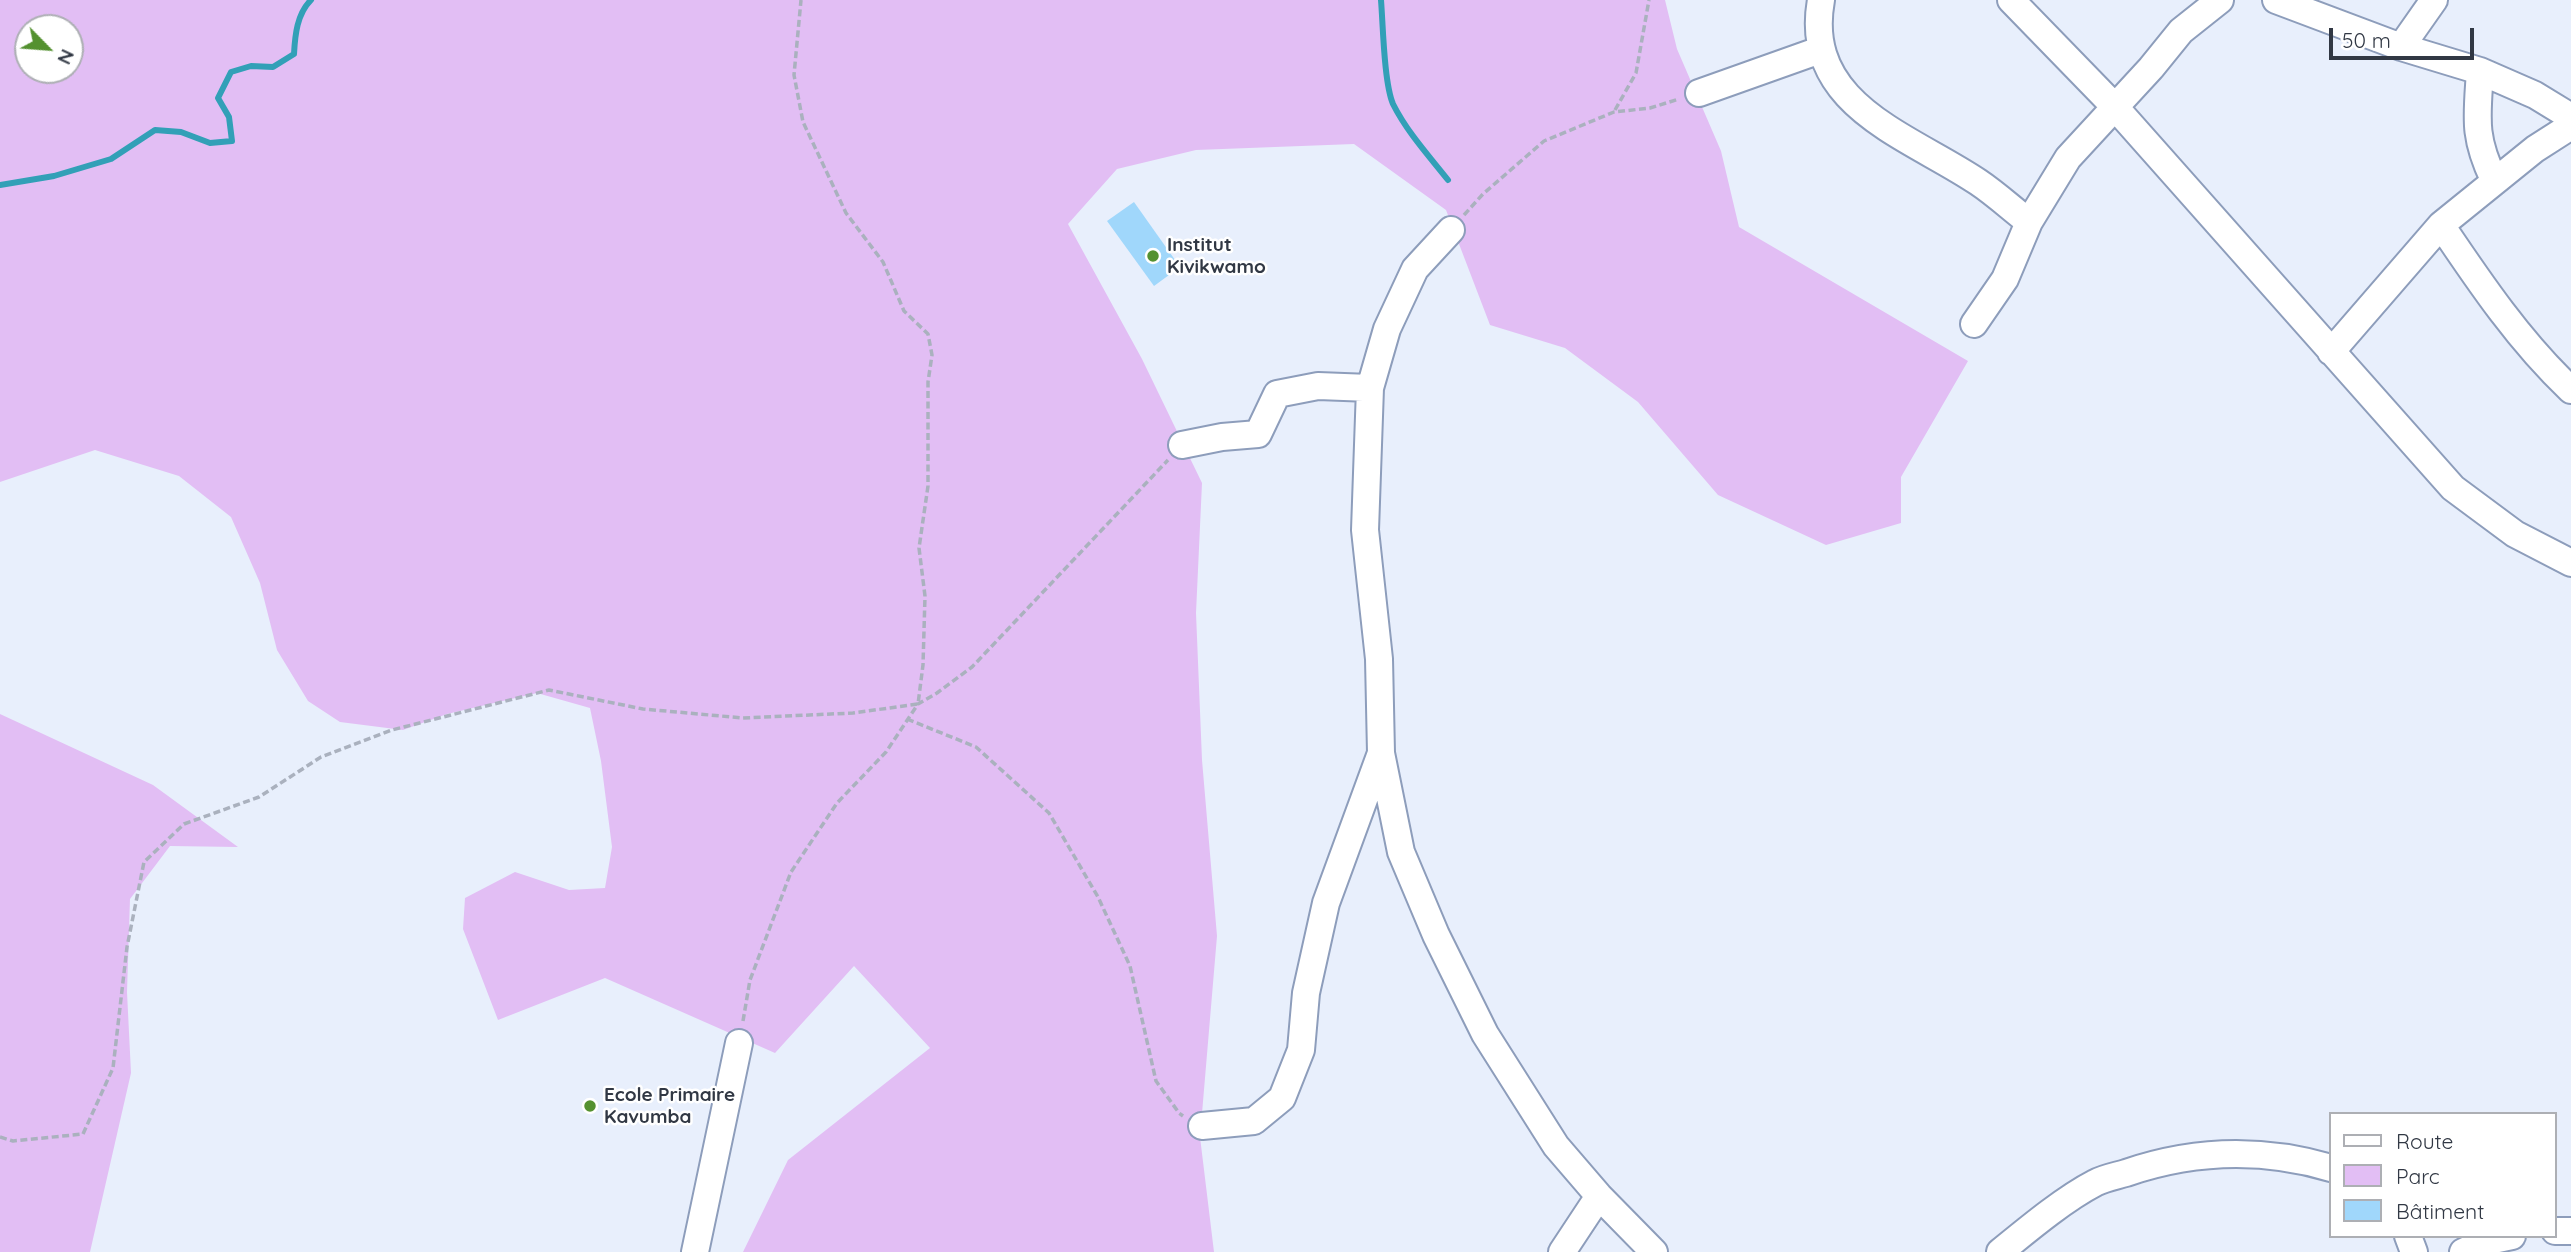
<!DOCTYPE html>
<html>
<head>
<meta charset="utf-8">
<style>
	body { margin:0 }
	#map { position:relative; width:2571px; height:1252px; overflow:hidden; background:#e8effc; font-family:Quicksand,sans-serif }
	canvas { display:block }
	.legend { position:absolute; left:2329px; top:1112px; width:228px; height:126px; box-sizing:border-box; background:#fff; border:2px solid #adafb4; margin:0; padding:9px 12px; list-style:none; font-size:21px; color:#313844 }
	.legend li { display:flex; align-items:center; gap:14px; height:35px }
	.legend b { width:35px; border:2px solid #adafb4 }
	.north { position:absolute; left:14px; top:14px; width:70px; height:70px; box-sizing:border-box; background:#fff; border:2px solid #adafb4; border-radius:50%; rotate:115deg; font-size:19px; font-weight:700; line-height:28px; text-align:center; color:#313844 }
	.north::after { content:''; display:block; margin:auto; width:24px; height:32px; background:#549130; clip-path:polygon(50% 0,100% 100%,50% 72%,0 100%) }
	.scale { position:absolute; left:2329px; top:28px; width:145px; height:32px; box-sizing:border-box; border:4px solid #313844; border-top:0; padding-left:9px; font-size:21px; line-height:24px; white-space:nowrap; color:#313844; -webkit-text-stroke:5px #fff; paint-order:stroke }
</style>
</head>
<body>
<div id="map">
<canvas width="2571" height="1252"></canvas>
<ul class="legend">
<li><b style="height:9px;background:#fff"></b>Route</li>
<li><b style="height:19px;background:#e2bef4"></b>Parc</li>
<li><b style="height:19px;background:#a0d7fb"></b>Bâtiment</li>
</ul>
<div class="north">N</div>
<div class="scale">50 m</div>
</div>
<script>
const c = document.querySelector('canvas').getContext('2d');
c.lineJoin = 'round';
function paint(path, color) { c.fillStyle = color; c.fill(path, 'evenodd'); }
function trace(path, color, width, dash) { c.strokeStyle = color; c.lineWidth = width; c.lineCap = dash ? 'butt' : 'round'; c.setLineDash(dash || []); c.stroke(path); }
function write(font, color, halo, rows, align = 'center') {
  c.font = font + ' Quicksand,sans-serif'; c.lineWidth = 5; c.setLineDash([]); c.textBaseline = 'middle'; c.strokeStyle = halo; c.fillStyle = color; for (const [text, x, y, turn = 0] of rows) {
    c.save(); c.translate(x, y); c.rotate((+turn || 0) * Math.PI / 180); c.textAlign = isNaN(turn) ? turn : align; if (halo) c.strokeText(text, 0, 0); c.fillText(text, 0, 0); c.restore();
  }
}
paint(new Path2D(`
	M0 0H1665L1677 49 1721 151 1739 227 1968 361 1901 477V523L1826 545 1718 495 1638 402 1565 348 1490 325 1446 210 1354 144 1196 150 1117 169 1068 224 1142 359 1202 483 1196 613 1202 760 1217 936 1200 1137 1214 1252H743L788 1160 930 1048 854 966 775 1053 605 978 498 1020 463 929 465 898 515 872 569 890 605 888 612 847 601 761 590 708 537 693 447 714 403 730 340 722 308 701 277 650 260 583 231 517 179 476 95 450 0 482ZM28 28H70V70H28Z
	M0 714 153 785 238 847 170 846 130 899 127 992 131 1073 90 1252H0Z`), '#e2bef4');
trace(new Path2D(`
	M1381 0C1383 25 1384 83 1393 104 1407 132 1429 156 1448 180
	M0 185 54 176 111 159 155 130 181 132 210 143 232 141 229 117 218 98 231 72 251 66 273 67 294 54C295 35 297 14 311 0`), '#32a0b7', 6);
paint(new Path2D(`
	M1134 202 1180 267 1154 286 1107 221Z`), '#a0d7fb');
const minor = new Path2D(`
	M1821 0C1802 105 1908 135 1978 182 1996 194 2012 209 2029 222
	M2011 0 2114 106 2453 488 2515 534 2571 563
	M2276 0 2401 47 2480 71 2535 95 2571 117
	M2401 47 2434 0
	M2480 71C2477 118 2473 136 2494 180
	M1699 93 1820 50
	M2441 225C2480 283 2520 342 2571 390
	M1451 230 1415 269 1387 329 1370 388 1365 530 1379 659 1381 753 1401 852 1436 935 1485 1034 1556 1146 1599 1196 1654 1252
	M1974 324 2005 279 2029 222 2068 158 2151 68 2181 31 2220 0
	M2331 352 2441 225 2535 149 2571 126
	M1182 445 1222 437 1258 434 1277 394 1318 386 1370 388
	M1202 1126 1254 1121 1282 1098 1301 1050 1306 993 1326 903 1381 753
	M2555 1231H2571
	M2408 1236 2414 1252
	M695 1252 739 1043
	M1562 1252 1599 1196
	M2000 1252C2027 1230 2064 1199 2095 1183 2104 1178 2116 1176 2126 1173 2193 1150 2263 1148 2331 1168
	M2463 1252 2484 1242 2512 1236`);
trace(minor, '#8d9dbb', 30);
trace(new Path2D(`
	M1615 110 1636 73 1649 0
	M1464 215 1483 194 1544 141 1614 112 1650 108 1679 99
	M907 719 976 747 1049 813 1098 897 1130 966 1156 1081 1179 1113 1183 1116
	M743 1021 750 980 791 872 837 803 886 752 918 704 937 693 972 667 1168 460
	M0 1137 13 1141 83 1134 113 1068 127 947 144 862 184 824 259 797 321 757 392 730 549 690 643 709 743 718 853 713 918 704 923 665 925 596 919 548 928 486V382L932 355 928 334 904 311 883 262 846 213 803 122 794 75 801 0`), '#aab1be', 3.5, [7, 3.5]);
trace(minor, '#fff', 26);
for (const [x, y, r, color] of [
	[1153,256,7,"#549130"],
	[590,1106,7,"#549130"]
]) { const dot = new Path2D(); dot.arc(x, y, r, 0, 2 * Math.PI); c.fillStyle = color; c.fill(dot); trace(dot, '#fff', 2.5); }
write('bold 19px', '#313844', '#fff', [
	["Institut",1167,245],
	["Kivikwamo",1167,267],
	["Ecole Primaire",604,1095],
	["Kavumba",604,1117]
], 'left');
</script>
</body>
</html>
